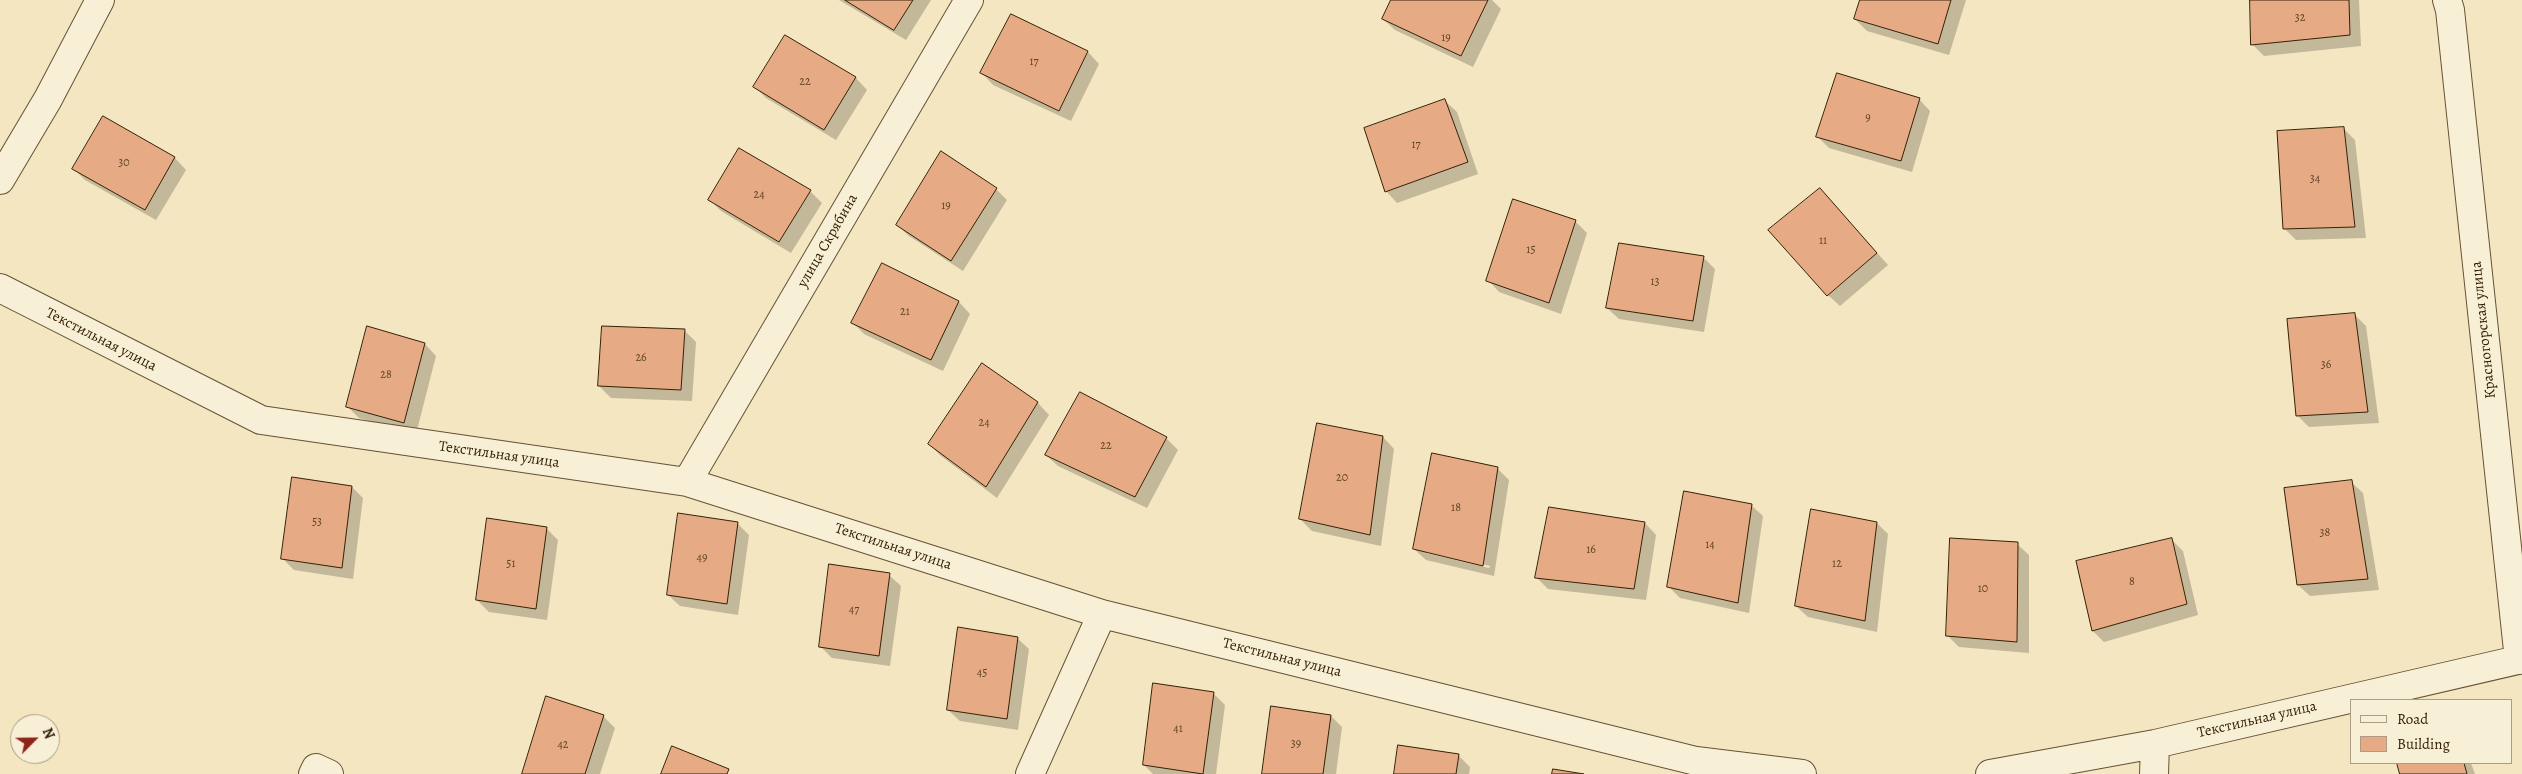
<!DOCTYPE html>
<html>
<head>
<meta charset="utf-8">
<style>
	body { margin:0 }
	#map { position:relative; width:2522px; height:774px; overflow:hidden; background:#f4e6c1; font-family:Alegreya,serif }
	canvas { display:block }
	.legend { position:absolute; left:2350px; top:699px; width:162px; height:65px; box-sizing:border-box; background:#f8efd7; border:1px solid #aa9d83; margin:0; padding:6px 9px; list-style:none; font-size:15px; color:#342106 }
	.legend li { display:flex; align-items:center; gap:10px; height:25px }
	.legend b { width:25px; border:1px solid #aa9d83 }
	.north { position:absolute; left:10px; top:714px; width:50px; height:50px; box-sizing:border-box; background:#f8efd7; border:1px solid #aa9d83; border-radius:50%; rotate:67deg; font-size:14px; font-weight:700; line-height:20px; text-align:center; color:#342106 }
	.north::after { content:''; display:block; margin:auto; width:18px; height:22px; background:#8f2418; clip-path:polygon(50% 0,100% 100%,50% 72%,0 100%) }
</style>
</head>
<body>
<div id="map">
<canvas width="2522" height="774"></canvas>
<ul class="legend">
<li><b style="height:6px;background:#f8efd7"></b>Road</li>
<li><b style="height:14px;background:#e6ab84"></b>Building</li>
</ul>
<div class="north">N</div>
</div>
<script>
const c = document.querySelector('canvas').getContext('2d');
c.lineJoin = 'round';
function paint(path, color) { c.fillStyle = color; c.fill(path, 'evenodd'); }
function trace(path, color, width, dash) { c.strokeStyle = color; c.lineWidth = width; c.lineCap = dash ? 'butt' : 'round'; c.setLineDash(dash || []); c.stroke(path); }
function write(font, color, halo, rows, align = 'center') {
  c.font = font + ' Alegreya,serif'; c.lineWidth = 4; c.setLineDash([]); c.textBaseline = 'middle'; c.strokeStyle = halo; c.fillStyle = color; for (const [text, x, y, turn = 0] of rows) {
    c.save(); c.translate(x, y); c.rotate((+turn || 0) * Math.PI / 180); c.textAlign = isNaN(turn) ? turn : align; if (halo) c.strokeText(text, 0, 0); c.fillText(text, 0, 0); c.restore();
  }
}
paint(new Path2D(`
	M839 0H931L906 40Z
	M1393 0H1492L1501 9 1473 67 1395 30 1383 19Z
	M1861 0H1966L1949 55 1867 31 1855 19Z
	M2251 0H2359L2361 46 2264 56 2252 44Z
	M1011 15 1088 52 1099 64 1071 121 993 85 982 73Z
	M785 37 856 78 867 90 836 140 766 98 755 87Z
	M1919 99 1930 111 1912 172 1829 148 1818 137Z
	M1445 101 1457 112 1478 174 1397 203 1386 191Z
	M104 117 175 158 186 170 156 220 85 180 74 169Z
	M2344 129 2355 140 2366 238 2296 240 2284 228Z
	M740 150 810 191 822 203 791 253 721 211 709 199Z
	M996 189 1007 200 963 271 909 236 897 225Z
	M1820 189 1888 265 1840 306 1828 295Z
	M1575 221 1587 233 1561 314 1499 292 1488 280Z
	M1703 257 1715 269 1704 332 1619 319 1607 308Z
	M882 265 959 302 970 314 943 371 864 334 853 323Z
	M2354 314 2366 326 2379 423 2309 427 2297 415Z
	M368 328 425 344 436 356 416 434 359 418 347 406Z
	M684 330 696 342 692 401 611 398 599 386Z
	M983 365 1038 403 1049 415 997 498 941 456 929 444Z
	M1383 437 1394 449 1381 546 1312 531 1300 519Z
	M1166 438 1178 450 1147 508 1058 466 1046 455Z
	M1497 468 1509 480 1494 576 1426 560 1414 549ZM1426 551 1490 566 1489 568 1426 553Z
	M2351 482 2363 493 2379 590 2310 596 2298 585Z
	M352 487 363 498 353 579 294 570 283 559Z
	M1751 505 1763 516 1749 613 1680 598 1669 587Z
	M737 523 749 535 738 615 680 606 668 595Z
	M1645 523 1656 535 1646 600 1548 589 1537 578Z
	M1877 523 1888 534 1877 632 1808 617 1796 606Z
	M546 528 558 540 547 620 489 612 477 600Z
	M2171 539 2183 551 2198 615 2104 642 2093 631Z
	M2017 544 2029 555V653L1959 647 1947 635Z
	M889 575 901 586 890 666 832 658 820 646Z
	M1017 638 1029 649 1018 730 960 721 948 710Z
	M1213 693 1225 705 1216 774H1153L1144 765Z
	M603 716 615 728 600 774H523Z
	M1331 716 1342 727 1336 774H1263Z
	M1458 755 1470 767 1469 774H1395Z
	M2398 763H2471L2475 774H2401Z`), '#0003');
const building = new Path2D(`
	M845 0H913L894 30Z
	M1391 0H1488L1461 56 1382 19Z
	M1860 0H1951L1938 44 1854 19Z
	M2250 0H2349L2350 35 2251 45Z
	M1011 14 1088 51 1059 111 980 73Z
	M785 35 856 77 824 130 753 87Z
	M1837 73 1920 98 1901 161 1816 137Z
	M1445 99 1468 162 1385 192 1364 128Z
	M103 116 175 157 145 210 72 169Z
	M2344 127 2355 227 2283 229 2277 131Z
	M739 148 811 190 779 242 708 200Z
	M941 151 997 188 951 261 896 225Z
	M1820 188 1877 253 1827 296 1768 230Z
	M1513 199 1576 220 1549 303 1486 281Z
	M1619 243 1704 256 1693 321 1606 308Z
	M882 263 959 301 931 360 851 323Z
	M2355 313 2368 412 2296 416 2287 319Z
	M367 326 425 343 404 423 346 407Z
	M602 326 685 329 681 390 598 386Z
	M982 363 1038 402 986 487 928 444Z
	M1080 392 1167 437 1135 497 1045 455Z
	M1317 423 1383 436 1370 535 1299 519Z
	M1432 453 1498 467 1483 566 1413 549Z
	M292 477 352 486 342 568 281 559Z
	M2352 480 2368 579 2297 585 2284 488Z
	M1684 491 1752 504 1738 603 1667 587Z
	M1549 507 1645 522 1634 589 1535 578Z
	M1811 509 1877 522 1865 621 1795 606Z
	M678 513 738 522 727 604 667 595Z
	M487 518 547 527 536 609 476 600Z
	M1950 538 2018 542 2017 642 1946 636Z
	M2172 538 2187 604 2092 631 2076 561Z
	M829 564 890 573 879 656 819 647Z
	M958 627 1018 637 1007 719 947 710Z
	M1153 683 1214 692 1203 774 1143 765Z
	M546 696 604 715 585 774H522Z
	M1271 706 1331 715 1323 774H1262Z
	M1398 745 1459 754 1456 774H1394Z
	M672 746 729 769 727 774H661Z
	M2397 763H2464L2467 774H2400Z
	M1553 769 1584 774H1552Z`);
paint(building, '#e6ab84');
trace(building, '#342106', 1);
const minor = new Path2D(`
	M2447 0 2450 10 2519 660
	M0 180 48 99 100 0
	M0 288 261 420 687 482 1102 614 1696 761 1802 774
	M687 482 969 0
	M313 774 316 768 329 774
	M1030 774 1102 614
	M1990 774 2155 744 2522 659
	M2154 774 2155 744`);
trace(minor, '#645235', 30);
trace(minor, '#f8efd7', 28);
write('12px', '#604426', null, [
	["32",2300,18],
	["19",1446,38],
	["17",1034,62],
	["22",805,82],
	["9",1868,118],
	["17",1416,145],
	["30",124,163],
	["34",2315,179],
	["24",759,195],
	["19",946,206],
	["11",1823,241],
	["15",1531,250],
	["13",1655,282],
	["21",905,312],
	["26",641,358],
	["36",2326,365],
	["28",386,375],
	["24",984,423],
	["22",1106,446],
	["20",1342,478],
	["18",1456,508],
	["53",317,522],
	["38",2325,533],
	["14",1710,545],
	["16",1591,550],
	["49",702,558],
	["51",511,564],
	["12",1837,564],
	["8",2132,582],
	["10",1983,589],
	["47",854,610],
	["45",982,673],
	["41",1178,729],
	["39",1296,744],
	["42",563,745]
]);
write('15px', '#342106', '#f8efd7', [
	["улица Скрябина",828,241,-60],
	["Красногорская улица",2484,330,-96],
	["Текстильная улица",101,340,27],
	["Текстильная улица",499,455,8],
	["Текстильная улица",893,547,18],
	["Текстильная улица",1282,658,14],
	["Текстильная улица",2257,720,-13]
]);
</script>
</body>
</html>
